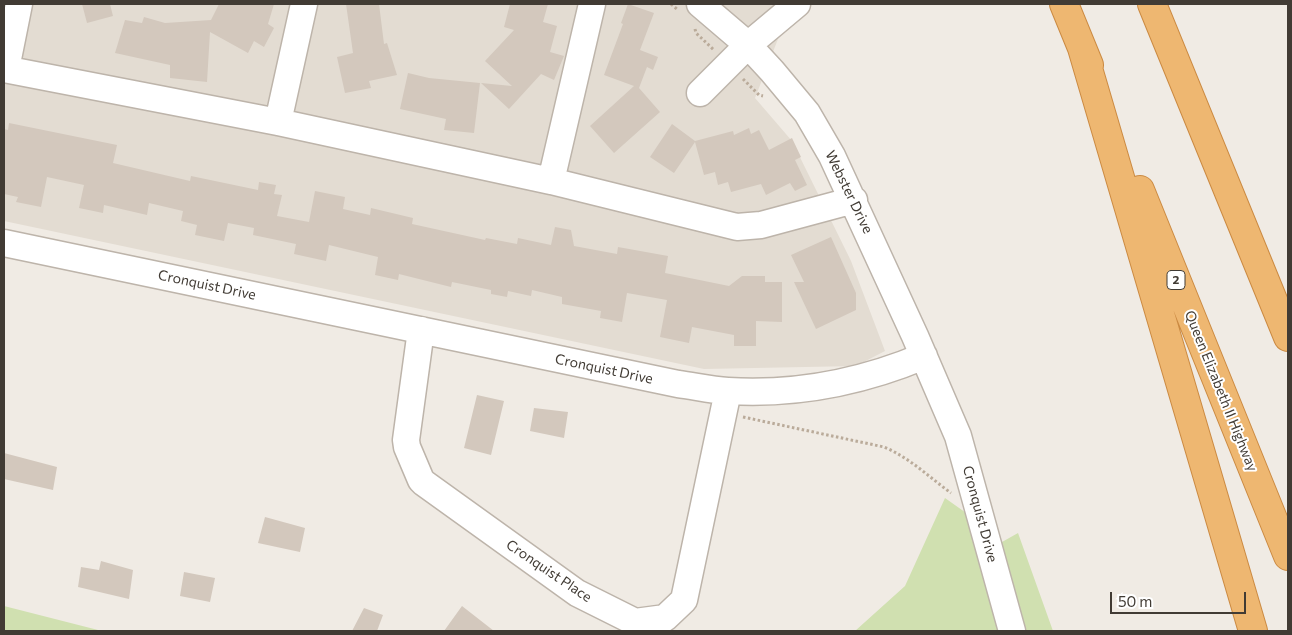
<!DOCTYPE html>
<html>
<head>
<meta charset="utf-8">
<style>
	body { margin:0 }
	#map { position:relative; width:1292px; height:635px; overflow:hidden; background:#f0ebe4; font-family:Commissioner,sans-serif }
	canvas { display:block }
	.frame { position:absolute; inset:0; border:5px solid #413b34; pointer-events:none }
	.scale { position:absolute; left:1110px; top:592px; width:136px; height:22px; box-sizing:border-box; border:2px solid #413b34; border-top:0; padding-left:6px; font-size:15px; line-height:18px; white-space:nowrap; color:#413b34; -webkit-text-stroke:4px #fff; paint-order:stroke }
</style>
</head>
<body>
<div id="map">
<canvas width="1292" height="635"></canvas>
<div class="frame"></div>
<div class="scale">50 m</div>
</div>
<script>
const c = document.querySelector('canvas').getContext('2d');
c.lineJoin = 'round';
function paint(path, color) { c.fillStyle = color; c.fill(path, 'evenodd'); }
function trace(path, color, width, dash) { c.strokeStyle = color; c.lineWidth = width; c.lineCap = dash ? 'butt' : 'round'; c.setLineDash(dash || []); c.stroke(path); }
function write(font, color, halo, rows, align = 'center') {
  c.font = font + ' Commissioner,sans-serif'; c.lineWidth = 4; c.setLineDash([]); c.textBaseline = 'middle'; c.strokeStyle = halo; c.fillStyle = color; for (const [text, x, y, turn = 0] of rows) {
    c.save(); c.translate(x, y); c.rotate((+turn || 0) * Math.PI / 180); c.textAlign = isNaN(turn) ? turn : align; if (halo) c.strokeText(text, 0, 0); c.fillText(text, 0, 0); c.restore();
  }
}
paint(new Path2D(`
	M4 4H805L778 39 755 98 792 141 851 261 885 351 856 366 704 369 4 221Z`), '#e3dcd2');
paint(new Path2D(`
	M945 498 969 515 980 550 1002 542 1018 533 1053 631H855L905 586Z
	M4 606 102 631H4Z`), '#d0e0b0');
paint(new Path2D(`
	M82 4H110L113 16 87 23Z
	M219 4H274L268 24 274 28 264 47 254 41 248 53 210 32 207 82 170 78V65L115 53 125 20 142 23 144 17 165 23 211 20Z
	M346 4H379L384 44 387 43 397 75 369 81 371 88 345 93 337 57 353 53Z
	M510 4H548L543 22 557 26 550 52 564 56 554 80 541 74 509 109 481 83 512 86 485 61 514 30 504 27Z
	M628 4 654 13 640 50 658 57 653 70 647 67 639 88 660 112 614 153 590 126 634 86 604 75 623 24 621 23Z
	M408 73 429 78 480 83 474 133 444 130 446 119 400 109Z
	M9 123 117 145 113 163 190 181 191 176 258 190 259 182 276 185 274 194 282 195 277 216 309 222 315 191 345 197 343 209 370 215 371 208 413 218 412 224 485 240 486 238 517 244 518 238 551 245 555 227 571 230 574 246 617 254 618 247 668 256 665 273 729 286 742 276H765V282H782V322L756 321V346H734V335L692 327 689 343 660 337 667 300 627 293 622 322 600 318 601 311 562 304V297L532 290 531 296 508 291 507 297 491 294V290L452 282 451 287 399 274 398 280 375 275 378 257 329 245 326 261 294 254 296 244 253 235 254 228 228 223 224 241 195 235 197 225 181 221 183 211 149 203 147 215 104 205 103 213 79 208 84 185 47 177 41 207 16 202 18 197 4 194V129L8 130Z
	M672 124 695 141 733 131 734 135 749 128 751 134 759 130 769 150 792 138 801 157 795 160 807 185 795 191 790 183 766 195 761 184 731 192 728 182 718 185 715 172 704 175 695 142 674 173 650 157Z
	M831 237 856 293V310L816 329 794 282H804L791 255Z
	M477 395 504 401 491 455 464 448Z
	M534 408 568 412 564 438 530 431Z
	M4 453 57 467 53 490 4 479Z
	M265 517 305 528 300 552 258 543Z
	M101 561 133 570 129 599 78 587 81 567 99 570Z
	M184 572 215 578 210 602 180 596Z
	M462 606 494 631H444Z
	M364 608 383 615 377 631H352Z`), '#d3c8bd');
const minor = new Path2D(`
	M700 4 748 45 772 71 807 113 832 156 915 336 958 436 1012 631
	M4 69 278 122 551 181 737 227 761 225 854 200
	M6 69 19 4
	M700 93 748 45 797 4
	M278 122 304 4
	M551 181 592 4
	M4 243 678 384C694 386 711 390 728 391 795 395 862 382 924 356
	M421 330 406 440 407 447 421 480 424 483 577 593 635 622 665 618 684 600 728 391`);
const highway = new Path2D(`
	M1064 4 1089 65
	M1152 4 1288 337
	M1082 48 1253 631
	M1140 190 1288 556`);
trace(minor, '#bdb4aa', 29);
trace(highway, '#cb8a42', 30);
trace(new Path2D(`
	M671 4 678 10
	M695 29 696 33 714 50
	M743 79 759 95 763 96
	M743 417 884 447C910 458 929 477 951 493`), '#baab9a', 3, [2.5, 2.5]);
trace(minor, '#fff', 26);
trace(highway, '#eeb771', 28);
for (const [x, y, w] of [
	[1176,280,18]
]) { const box = new Path2D(); box.roundRect(x - w / 2, y - 9.5, w, 19, 4); c.fillStyle = '#fff'; c.fill(box); trace(box, '#413b34', 1); }
write('bold 12px', '#413b34', null, [
	["2",1176,280]
]);
write('14px', '#413b34', '#fff', [
	["Webster Drive",849,192,64],
	["Cronquist Drive",207,285,12],
	["Cronquist Drive",604,369,12],
	["Queen Elizabeth II Highway",1221,391,68],
	["Cronquist Drive",980,514,75],
	["Cronquist Place",549,571,34]
]);
</script>
</body>
</html>
